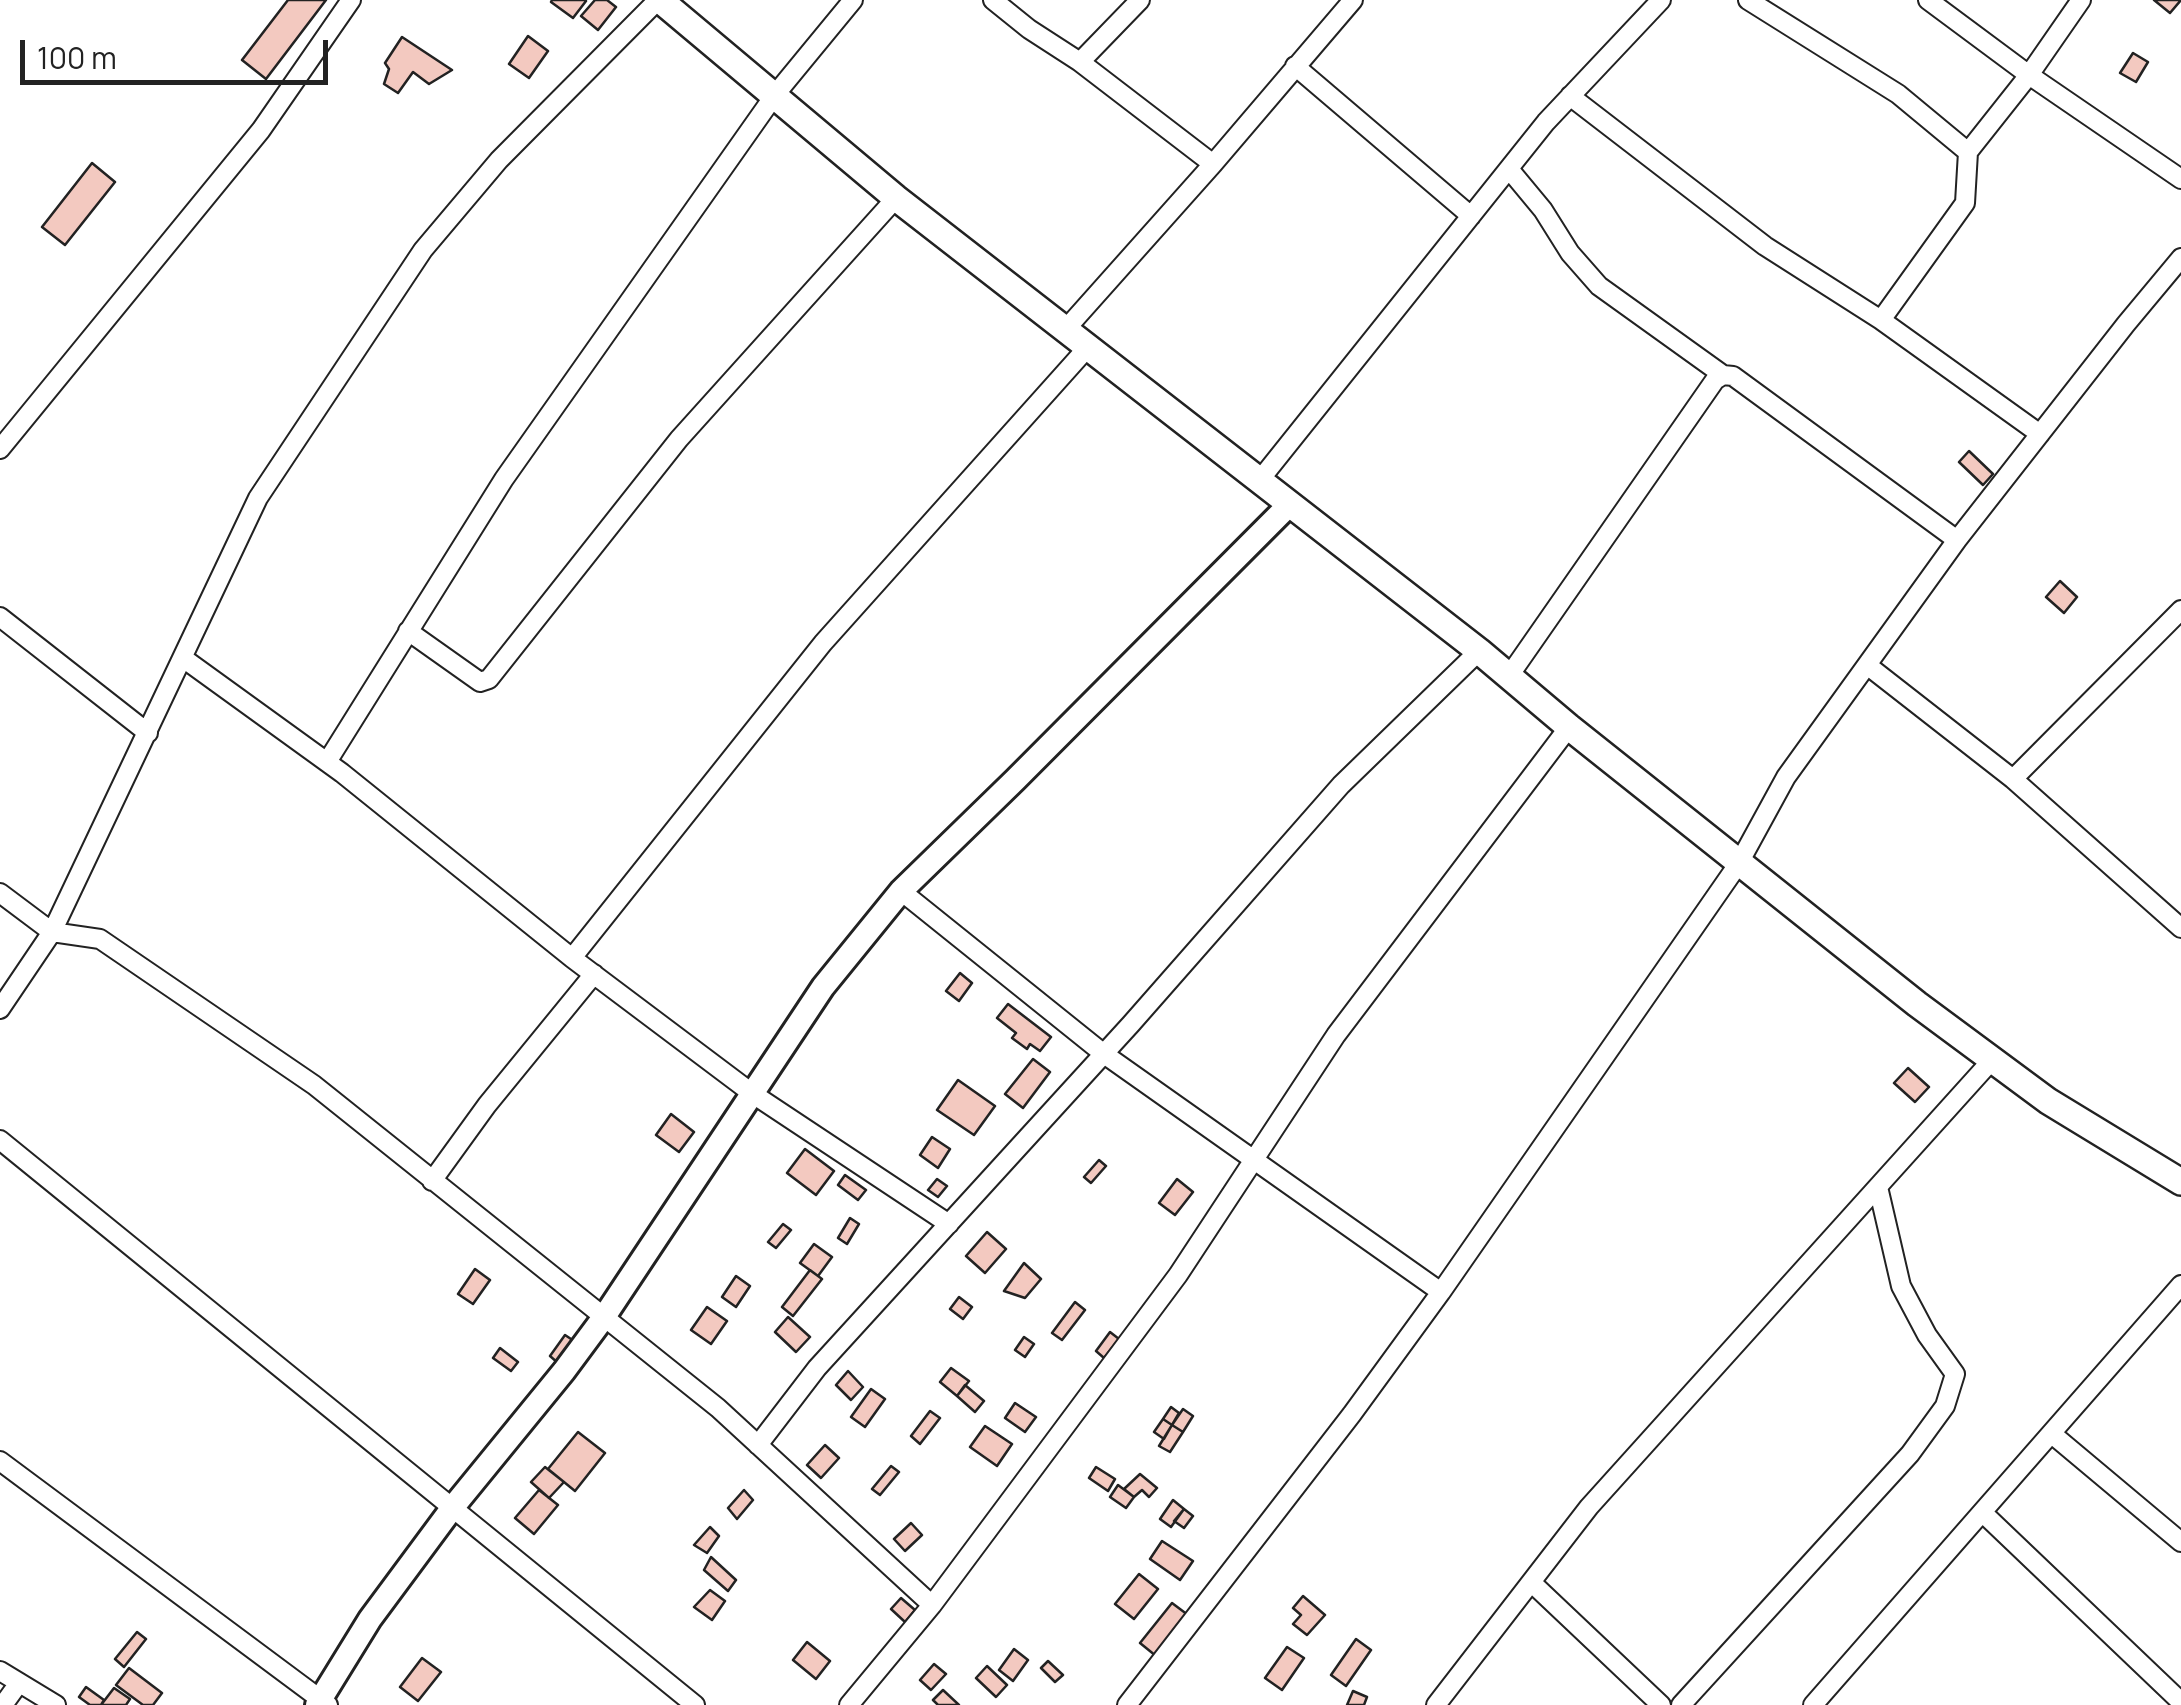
<!DOCTYPE html>
<html>
<head>
<meta charset="utf-8">
<style>
	body { margin:0 }
	#map { position:relative; width:2181px; height:1705px; overflow:hidden; background:#fff; font-family:Manrope,sans-serif }
	canvas { display:block }
	.scale { position:absolute; left:20px; top:40px; width:308px; height:45px; box-sizing:border-box; border:5px solid #222; border-top:0; padding-left:12px; font-size:30px; line-height:35px; white-space:nowrap; color:#222; -webkit-text-stroke:8px #fff; paint-order:stroke }
</style>
</head>
<body>
<div id="map">
<canvas width="2181" height="1705"></canvas>
<div class="scale">100 m</div>
</div>
<script>
const c = document.querySelector('canvas').getContext('2d');
c.lineJoin = 'round';
function paint(path, color) { c.fillStyle = color; c.fill(path, 'evenodd'); }
function trace(path, color, width, dash) { c.strokeStyle = color; c.lineWidth = width; c.lineCap = dash ? 'butt' : 'round'; c.setLineDash(dash || []); c.stroke(path); }
const building = new Path2D(`
	M288 0H326L266 79 242 60Z
	M552 0H585L586 1 573 18 551 2Z
	M595 0H607L616 7 598 30 581 16Z
	M2154 0H2181L2170 13Z
	M528 36 548 51 529 78 509 64Z
	M402 37 452 70 429 84 413 72 398 93 384 84 389 69 385 63Z
	M2133 53 2148 62 2136 82 2120 73Z
	M92 163 115 182 65 245 42 227Z
	M1969 451 1993 474 1983 485 1959 462Z
	M2060 581 2077 597 2064 613 2046 597Z
	M960 973 972 983 959 1001 946 991Z
	M1008 1004 1051 1037 1040 1051 1030 1044 1027 1049 1012 1038 1016 1033 997 1018Z
	M1033 1059 1050 1072 1023 1108 1005 1094Z
	M1908 1068 1929 1087 1915 1102 1894 1083Z
	M958 1080 995 1106 974 1135 937 1110Z
	M671 1114 694 1132 679 1152 656 1135Z
	M932 1137 950 1149 938 1168 920 1155Z
	M805 1149 834 1171 816 1195 787 1173Z
	M1099 1160 1106 1166 1091 1183 1084 1177Z
	M845 1175 866 1190 858 1200 838 1185Z
	M937 1179 947 1186 938 1197 928 1190Z
	M1177 1179 1193 1192 1175 1215 1159 1203Z
	M850 1218 859 1224 847 1244 838 1238Z
	M783 1224 791 1230 776 1248 768 1242Z
	M987 1232 1006 1249 985 1273 966 1256Z
	M814 1244 832 1257 818 1276 800 1263Z
	M1024 1263 1041 1279 1025 1298 1004 1291Z
	M475 1269 490 1280 473 1304 458 1294Z
	M810 1270 822 1279 793 1316 782 1307Z
	M736 1276 750 1286 736 1307 722 1297Z
	M959 1297 972 1307 963 1319 950 1309Z
	M1075 1302 1085 1310 1062 1340 1052 1333Z
	M707 1307 727 1321 711 1344 691 1330Z
	M788 1317 810 1337 796 1352 775 1332Z
	M1110 1332 1119 1339 1104 1358 1096 1351Z
	M565 1335 574 1341 558 1363 550 1356Z
	M1024 1337 1034 1344 1025 1357 1015 1350Z
	M500 1348 518 1362 511 1371 493 1358Z
	M951 1368 969 1381 957 1396 940 1382Z
	M848 1371 863 1387 851 1400 836 1385Z
	M965 1385 984 1401 975 1412 957 1396Z
	M871 1389 885 1399 865 1427 851 1417Z
	M1015 1403 1036 1417 1025 1432 1005 1418Z
	M1171 1407 1179 1413 1172 1425 1163 1419Z
	M1183 1409 1193 1416 1183 1432 1172 1425Z
	M930 1411 940 1418 920 1444 911 1436Z
	M1163 1419 1172 1425 1164 1439 1154 1432Z
	M1172 1425 1183 1432 1170 1452 1159 1446Z
	M985 1426 1012 1444 997 1466 970 1447Z
	M578 1432 605 1453 575 1491 548 1469Z
	M825 1445 839 1458 821 1478 807 1465Z
	M891 1466 899 1472 880 1495 872 1489Z
	M545 1467 564 1482 549 1498 531 1482Z
	M1096 1467 1115 1479 1108 1491 1089 1478Z
	M1140 1474 1157 1488 1149 1497 1142 1490 1134 1497 1124 1489Z
	M1118 1485 1134 1497 1126 1508 1110 1497Z
	M539 1490 558 1505 534 1534 515 1518Z
	M744 1490 753 1500 737 1519 728 1508Z
	M1173 1500 1184 1509 1171 1527 1160 1519Z
	M1184 1509 1193 1516 1184 1528 1174 1521Z
	M911 1523 922 1535 905 1551 894 1539Z
	M710 1527 719 1536 707 1553 694 1545Z
	M1162 1541 1193 1561 1180 1580 1150 1559Z
	M711 1557 736 1580 728 1591 704 1570Z
	M1139 1574 1158 1589 1134 1619 1115 1604Z
	M710 1590 725 1601 712 1620 694 1607Z
	M1303 1596 1325 1615 1307 1635 1293 1624 1301 1615 1293 1608Z
	M901 1598 915 1610 905 1622 891 1609Z
	M1172 1603 1188 1615 1156 1656 1140 1643Z
	M137 1632 146 1639 124 1667 115 1659Z
	M1356 1639 1371 1650 1346 1686 1331 1675Z
	M807 1642 830 1661 816 1679 793 1660Z
	M1287 1647 1304 1658 1282 1690 1265 1678Z
	M1014 1649 1028 1660 1013 1681 999 1670Z
	M422 1658 441 1672 418 1701 400 1687Z
	M1048 1661 1063 1675 1055 1682 1041 1668Z
	M934 1664 946 1674 931 1690 920 1680Z
	M987 1666 1007 1685 996 1697 976 1678Z
	M129 1668 162 1693 153 1705H143L116 1685Z
	M86 1687 104 1700 101 1705H90L79 1697Z
	M114 1688 130 1699 126 1705H101Z
	M943 1690 959 1705H938L933 1700Z
	M1353 1691 1367 1697 1364 1705H1347Z`);
paint(building, '#f3c9c0');
trace(building, '#222', 2.5);
const minor = new Path2D(`
	M993 0 1029 29 1080 62 1213 164
	M1748 0 1898 94 1968 152 2029 75 2081 0
	M1928 0 2029 75 2181 179
	M1080 62 1140 0
	M1295 66 1471 216
	M1570 96 1765 246 1881 320 2040 434
	M1509 169 1543 210 1570 253 1599 286 1723 375 1733 376 1957 540
	M1881 320 1965 203 1968 152
	M1065 330 1213 164 1353 0
	M0 449 261 130 351 0
	M1259 481 1546 122 1661 0
	M0 617 148 733
	M408 631 480 682 489 679 679 439 896 198
	M183 658 342 773 572 958 753 1094 949 1224
	M1867 665 2013 779 2181 610
	M1509 676 1715 380 1723 375
	M327 762 504 479 774 96 853 0
	M2013 779 2181 928
	M901 891 1104 1054 1441 1292
	M0 893 52 932 100 939 314 1085 718 1408 932 1605
	M572 958 823 643 1088 347
	M0 1009 52 932 258 498 423 250 499 160 658 0
	M0 1140 695 1705
	M432 1181 487 1105 594 974
	M2052 1434 2181 1542
	M758 1445 817 1368 1131 1024 1341 785 1479 651
	M0 1461 328 1705
	M1983 1513 2181 1702
	M1531 1582 1661 1705
	M0 1671 56 1705
	M3 1705 19 1683
	M849 1705 932 1605 1178 1275 1336 1035 1569 727
	M1127 1705 1352 1414 1441 1292 1739 863 1786 777 1957 540 2126 324 2181 258
	M1436 1705 1589 1507 1992 1060
	M1681 1705 1910 1454 1945 1406 1955 1374 1927 1335 1901 1286 1878 1187
	M1813 1705 2181 1285`);
const tertiary = new Path2D(`
	M317 1705 370 1619 453 1507 564 1371 604 1317 823 987 901 891 1015 780 1289 505`);
const secondary = new Path2D(`
	M660 0 896 198 1479 651 1569 727 1917 1004 2048 1101 2181 1182`);
trace(minor, '#222', 22);
trace(tertiary, '#222', 28);
trace(secondary, '#222', 30);
trace(minor, '#fff', 18);
trace(tertiary, '#fff', 22);
trace(secondary, '#fff', 25);
</script>
</body>
</html>
